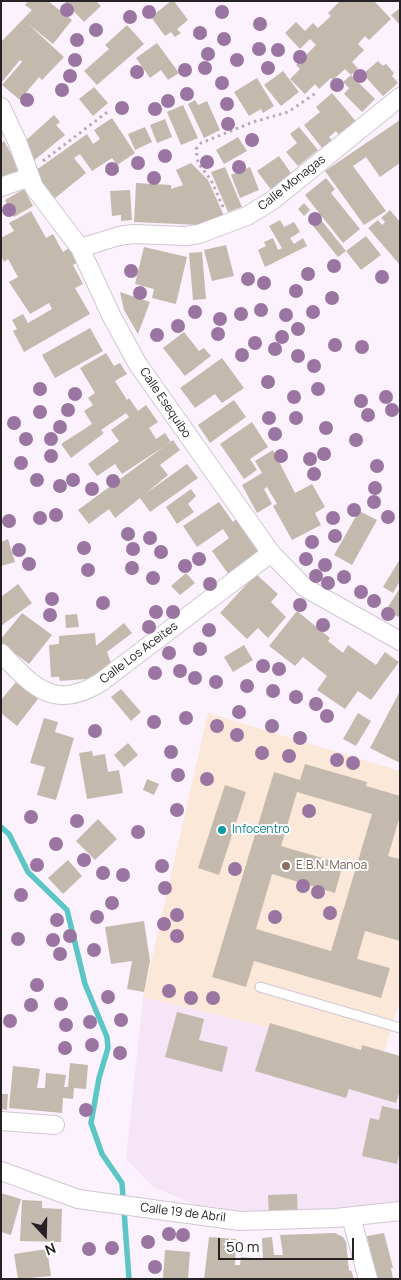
<!DOCTYPE html>
<html>
<head>
<meta charset="utf-8">
<style>
	body { margin:0 }
	#map { position:relative; width:401px; height:1280px; overflow:hidden; background:#fcf2fe; font-family:Manrope,sans-serif }
	canvas { display:block }
	.frame { position:absolute; inset:0; border:2px solid #252125; pointer-events:none }
	.north { position:absolute; left:20px; top:1210px; width:50px; height:50px; -webkit-text-stroke:4px #fff; paint-order:stroke; rotate:159deg; font-size:14px; font-weight:700; line-height:20px; text-align:center; color:#252125 }
	.north::after { content:''; display:block; margin:auto; width:18px; height:22px; background:#252125; clip-path:polygon(50% 0,100% 100%,50% 72%,0 100%) }
	.scale { position:absolute; left:218px; top:1238px; width:136px; height:22px; box-sizing:border-box; border:2px solid #252125; border-top:0; padding-left:6px; font-size:15px; line-height:18px; white-space:nowrap; color:#252125; -webkit-text-stroke:4px #fff; paint-order:stroke }
</style>
</head>
<body>
<div id="map">
<canvas width="401" height="1280"></canvas>
<div class="frame"></div>
<div class="north">N</div>
<div class="scale">50 m</div>
</div>
<script>
const c = document.querySelector('canvas').getContext('2d');
c.lineJoin = 'round';
function paint(path, color) { c.fillStyle = color; c.fill(path, 'evenodd'); }
function trace(path, color, width, dash) { c.strokeStyle = color; c.lineWidth = width; c.lineCap = dash ? 'butt' : 'round'; c.setLineDash(dash || []); c.stroke(path); }
function write(font, color, halo, rows, align = 'center') {
  c.font = font + ' Manrope,sans-serif'; c.lineWidth = 4; c.setLineDash([]); c.textBaseline = 'middle'; c.strokeStyle = halo; c.fillStyle = color; for (const [text, x, y, turn = 0] of rows) {
    c.save(); c.translate(x, y); c.rotate((+turn || 0) * Math.PI / 180); c.textAlign = isNaN(turn) ? turn : align; if (halo) c.strokeText(text, 0, 0); c.fillText(text, 0, 0); c.restore();
  }
}
paint(new Path2D(`
	M143 997 268 1027 362 1045 400 1056V1207L235 1214 205 1209 153 1187 126 1159Z`), '#f5e5f7');
paint(new Path2D(`
	M208 713 400 771V1002L384 1052 362 1045 361 1050 143 997Z`), '#fbe8d8');
trace(new Path2D(`
	M1 827 9 834 28 872 67 910 85 984 107 1037 108 1048 99 1078 91 1123 102 1154 122 1183 129 1279`), '#5cc6c6', 5.5);
paint(new Path2D(`
	M28 1H48L72 20 53 44 27 23 64 57 42 80 39 77 20 100 2 85 22 62 20 60 1 83V42L32 10 25 5Z
	M64 1H96L101 6 84 22Z
	M171 1H174L188 20 177 29 181 33 175 37 171 32 165 36 151 17Z
	M340 1H374L391 19 369 40 365 36 358 44 364 50 352 62 358 68 351 75 345 69 333 80 331 78 319 89 315 84 305 94 290 79 300 69 296 65 316 45 310 39 300 49 285 33 296 22 305 31 313 23 318 28 331 16 328 13Z
	M400 8V25L391 15Z
	M127 25 144 44 97 85 84 71 109 49 105 45Z
	M157 43 179 73 168 80 161 70 150 78 136 58Z
	M378 61 383 66 386 64 394 73 392 76 398 83 383 96 363 74Z
	M283 71 299 92 281 106 264 85Z
	M351 75 375 99 362 112 344 94 349 88 343 82Z
	M257 78 274 106 263 113 261 109 249 116 234 92Z
	M94 87 108 103 93 116 79 99Z
	M332 93 359 125 342 139 336 131 329 137 332 140 322 148 304 125 320 112 316 107Z
	M195 100 198 105 207 101 220 130 204 138 188 104Z
	M183 105 198 138 181 145 167 112Z
	M54 115 60 122 56 125 65 135 32 162 23 143Z
	M112 118 135 153 117 165 112 158 92 171 80 154 74 158 86 173 54 199 32 173 87 134 93 144 100 139 94 130Z
	M165 119 172 137 157 143 150 125Z
	M400 120V163L380 177 366 157 353 166 386 211 364 225 325 171Z
	M145 127 152 142 135 150 128 134Z
	M299 127 318 150 298 166 286 152 297 143 290 134Z
	M238 137 247 151 224 164 216 150Z
	M4 141 22 174 1 184V143Z
	M279 156 293 176 272 191 257 171Z
	M191 163 208 180 224 216 200 225 134 222 136 183 171 185V189L183 185 176 170Z
	M225 167 242 207 228 212 211 172Z
	M250 167 259 190 240 198 231 175Z
	M326 178 335 189 331 193 360 229 343 243 305 195Z
	M24 189 33 206 14 217 5 200Z
	M130 190 132 220 121 221V215L112 216 110 191Z
	M304 203 310 210 304 216 298 209Z
	M390 210 400 222V265L368 228 378 220 382 225 385 222 381 218Z
	M31 211 46 238 53 234 63 252 69 248 78 262 73 265 83 284 75 288 90 314 24 352 13 331 17 329 12 320 23 314 28 323 52 309 49 303 30 314 9 282 18 277 8 259 4 262 1 256V238L14 231 9 223Z
	M280 220 284 227 294 222 300 232 290 238 294 244 303 238 307 246 265 267 258 250 266 246 264 242 273 238 278 250 282 248 269 226Z
	M321 220 346 251 338 257 313 226Z
	M366 236 381 255 361 270 346 251Z
	M226 245 234 276 212 281 204 250Z
	M144 247 187 257 176 304 152 298 154 289 135 284Z
	M202 252 206 299 193 300 189 253Z
	M120 292 150 302 138 334 124 310Z
	M90 328 103 351 55 378 42 355Z
	M184 332 199 351 204 348 211 356 185 376 163 348Z
	M106 353 114 366 120 363 127 374 115 381 127 400 129 398 138 411 146 405 158 422 149 428 156 439 165 433 171 442 122 474 115 464 97 476 88 464 119 441 111 430 129 417 126 413 101 430 104 433 71 458 61 444 92 424 84 411 93 405 88 398 95 393 80 368Z
	M222 358 244 388 222 403 215 394 195 408 180 388Z
	M234 400 246 417 210 443 198 425Z
	M252 422 268 447 250 459 257 470 244 479 220 444Z
	M173 440 180 450 160 465 168 475 145 494 187 464 198 478 150 512 140 498 115 518 109 509 89 524 78 510Z
	M273 450 295 493 312 484 325 507 315 513 321 525 292 540 273 506 277 504 267 487 264 489 272 504 257 513 242 485 262 473 255 461Z
	M191 489 196 496 188 504 194 512 177 524 166 507Z
	M219 502 233 522 236 519 260 554 229 575 212 551 229 538 223 529 197 547 183 526Z
	M359 511 377 520 352 565 334 555Z
	M8 539 15 562 1 566V542Z
	M400 559V581L393 593 383 587Z
	M186 573 195 583 180 595 171 586Z
	M256 574 278 594 271 602 286 617 268 638 258 628 247 639 220 613Z
	M18 584 32 603 1 626V597Z
	M400 588V614L398 617 386 610Z
	M297 611 330 638 328 641 343 653 348 645 376 665 385 652 399 662 371 700 358 691 345 709 317 690 327 676 303 657 295 666 269 646Z
	M22 613 52 635 29 664 1 643V639Z
	M77 614 79 627 66 628 65 615Z
	M124 623 132 633 107 652 113 668 98 678 60 681 59 677H51L49 645 59 644V636L95 633 96 646Z
	M244 645 253 660 233 672 224 657Z
	M16 682 38 699 17 726 1 713V700Z
	M121 689 141 712 131 721 111 697Z
	M400 691V763L370 748Z
	M358 713 371 721 356 746 343 739Z
	M44 718 58 722 55 732 74 738 56 800 37 795 45 767 30 763Z
	M128 743 138 755 124 767 114 755Z
	M92 751 93 756 105 754 108 772 119 770 123 793 87 799 79 753Z
	M305 764 367 782 366 786 400 796V816L388 856 400 859V941L365 931 357 959 390 968 381 998 254 961 246 987 212 977 274 772 300 780ZM297 792 372 814 331 951 256 929 272 874 335 893 343 864 281 846Z
	M147 779 159 784 154 795 143 790Z
	M225 785 246 792 219 875 198 868Z
	M98 819 117 839 95 860 76 841Z
	M68 860 82 876 63 894 48 878Z
	M144 921 150 961 144 992 127 989 132 961 111 964 105 927Z
	M177 1012 204 1019 199 1040 228 1047 222 1072 165 1057Z
	M270 1023 361 1050 362 1045 400 1056V1090L396 1103 349 1089 346 1098 255 1071Z
	M70 1063 88 1065 86 1089 74 1088 73 1099 63 1098 62 1113 9 1108 13 1066 40 1069 37 1088H45L46 1073 66 1075 64 1087H68Z
	M1 1094H8L7 1110 1 1109Z
	M382 1106 400 1110V1150L397 1164 362 1156 370 1118 379 1120Z
	M1 1193 21 1199 11 1235 1 1232Z
	M297 1194 298 1218H269L268 1195Z
	M22 1200 42 1201V1208L62 1209 61 1242 20 1241Z
	M335 1233 343 1237 346 1242 349 1271 351 1270 354 1279H204L209 1237 236 1239 235 1265H240L241 1257 263 1259 262 1238 272 1237 274 1255H283L280 1235Z
	M384 1233 393 1268H391L393 1279H376L367 1236Z
	M47 1249 51 1276 18 1279 14 1254Z
	M165 1250 190 1252 188 1279H163Z`), '#c3b9ad');
const lane = new Path2D(`
	M260 987 400 1028`);
const street = new Path2D(`
	M1 107 17 141 34 187 80 248 111 315 137 363 271 553 304 587 400 641
	M1 187 30 177
	M80 248 119 236 133 234 186 236 199 234 247 216 273 200 400 97
	M1 653C34 688 55 711 101 682L271 553
	M1 1121 55 1125
	M1 1171 78 1199 240 1221 336 1218 400 1211
	M351 1217 368 1279`);
trace(lane, '#d0c6d2', 11);
trace(street, '#d0c6d2', 20);
trace(new Path2D(`
	M43 161 110 110
	M223 207 211 180 198 163 196 149 201 143 253 122 288 112 316 93`), '#b4acb5', 3, [2.5, 4]);
trace(lane, '#fff', 9);
trace(street, '#fff', 18);
c.fillStyle = '#9b75a1';
for (const [x, y] of [
	[67,10],
	[149,12],
	[222,12],
	[130,17],
	[260,24],
	[96,30],
	[200,33],
	[224,39],
	[77,40],
	[259,49],
	[278,50],
	[208,54],
	[300,57],
	[75,60],
	[237,60],
	[205,68],
	[268,68],
	[185,70],
	[137,72],
	[70,76],
	[360,76],
	[222,83],
	[337,85],
	[62,90],
	[187,94],
	[27,100],
	[168,101],
	[227,104],
	[122,108],
	[155,109],
	[228,124],
	[252,140],
	[165,156],
	[207,162],
	[138,163],
	[239,167],
	[112,169],
	[154,178],
	[9,210],
	[315,219],
	[334,266],
	[131,271],
	[308,274],
	[382,277],
	[248,279],
	[264,283],
	[296,291],
	[140,293],
	[332,298],
	[261,310],
	[195,312],
	[313,312],
	[241,314],
	[286,315],
	[220,319],
	[178,326],
	[298,329],
	[218,334],
	[157,335],
	[282,337],
	[255,343],
	[335,345],
	[362,347],
	[275,349],
	[242,355],
	[298,356],
	[314,366],
	[268,382],
	[40,389],
	[318,389],
	[75,394],
	[294,397],
	[386,397],
	[361,401],
	[68,410],
	[392,410],
	[40,412],
	[368,415],
	[269,418],
	[296,418],
	[14,423],
	[60,427],
	[326,428],
	[275,434],
	[26,439],
	[51,439],
	[356,440],
	[324,454],
	[51,456],
	[281,456],
	[310,459],
	[21,463],
	[377,466],
	[314,474],
	[37,480],
	[73,480],
	[113,481],
	[60,486],
	[375,488],
	[92,489],
	[374,502],
	[354,510],
	[56,515],
	[388,517],
	[40,518],
	[333,518],
	[9,521],
	[128,534],
	[335,536],
	[150,538],
	[312,542],
	[84,548],
	[133,549],
	[19,550],
	[161,552],
	[199,559],
	[306,559],
	[29,564],
	[325,565],
	[185,566],
	[132,568],
	[88,570],
	[316,576],
	[344,577],
	[153,578],
	[328,583],
	[210,584],
	[361,592],
	[52,599],
	[374,601],
	[103,603],
	[300,605],
	[156,612],
	[173,612],
	[388,614],
	[50,615],
	[323,625],
	[149,627],
	[209,630],
	[200,649],
	[169,653],
	[263,666],
	[279,669],
	[180,671],
	[155,673],
	[195,678],
	[216,682],
	[247,686],
	[273,691],
	[296,697],
	[316,704],
	[239,712],
	[327,716],
	[186,718],
	[154,722],
	[217,726],
	[272,726],
	[95,731],
	[237,735],
	[300,738],
	[171,752],
	[262,753],
	[289,756],
	[337,760],
	[353,763],
	[178,775],
	[207,779],
	[177,810],
	[309,811],
	[31,817],
	[77,821],
	[138,832],
	[56,844],
	[84,860],
	[37,865],
	[162,866],
	[235,869],
	[103,873],
	[123,875],
	[303,886],
	[165,888],
	[318,892],
	[21,895],
	[112,903],
	[330,913],
	[177,915],
	[97,917],
	[275,917],
	[57,920],
	[164,924],
	[70,936],
	[177,936],
	[18,939],
	[53,940],
	[94,950],
	[60,954],
	[37,985],
	[169,991],
	[108,997],
	[191,998],
	[213,998],
	[61,1004],
	[31,1005],
	[121,1020],
	[10,1021],
	[90,1022],
	[66,1025],
	[92,1045],
	[65,1048],
	[120,1053],
	[86,1110],
	[169,1234],
	[183,1235],
	[148,1242],
	[112,1248],
	[89,1249],
	[155,1267]
]) { c.beginPath(); c.arc(x, y, 7, 0, 2 * Math.PI); c.fill(); }
for (const [x, y, r, color] of [
	[222,830,5,"#0f9aa8"],
	[286,866,5,"#8d6e63"]
]) { const dot = new Path2D(); dot.arc(x, y, r, 0, 2 * Math.PI); c.fillStyle = color; c.fill(dot); trace(dot, '#fff', 2); }
write('12px', '#252125', '#fff', [
	["Calle Monagas",292,183,-38],
	["Calle Esequibo",165,403,56],
	["Calle Los Aceites",139,653,-37],
	["Calle 19 de Abril",183,1213,7]
]);
write('12px', '#0d838f', '#fff', [
	["Infocentro",232,830]
], 'left');
write('12px', '#785e54', '#fff', [
	["E.B.N. Manoa",296,866]
], 'left');
</script>
</body>
</html>
